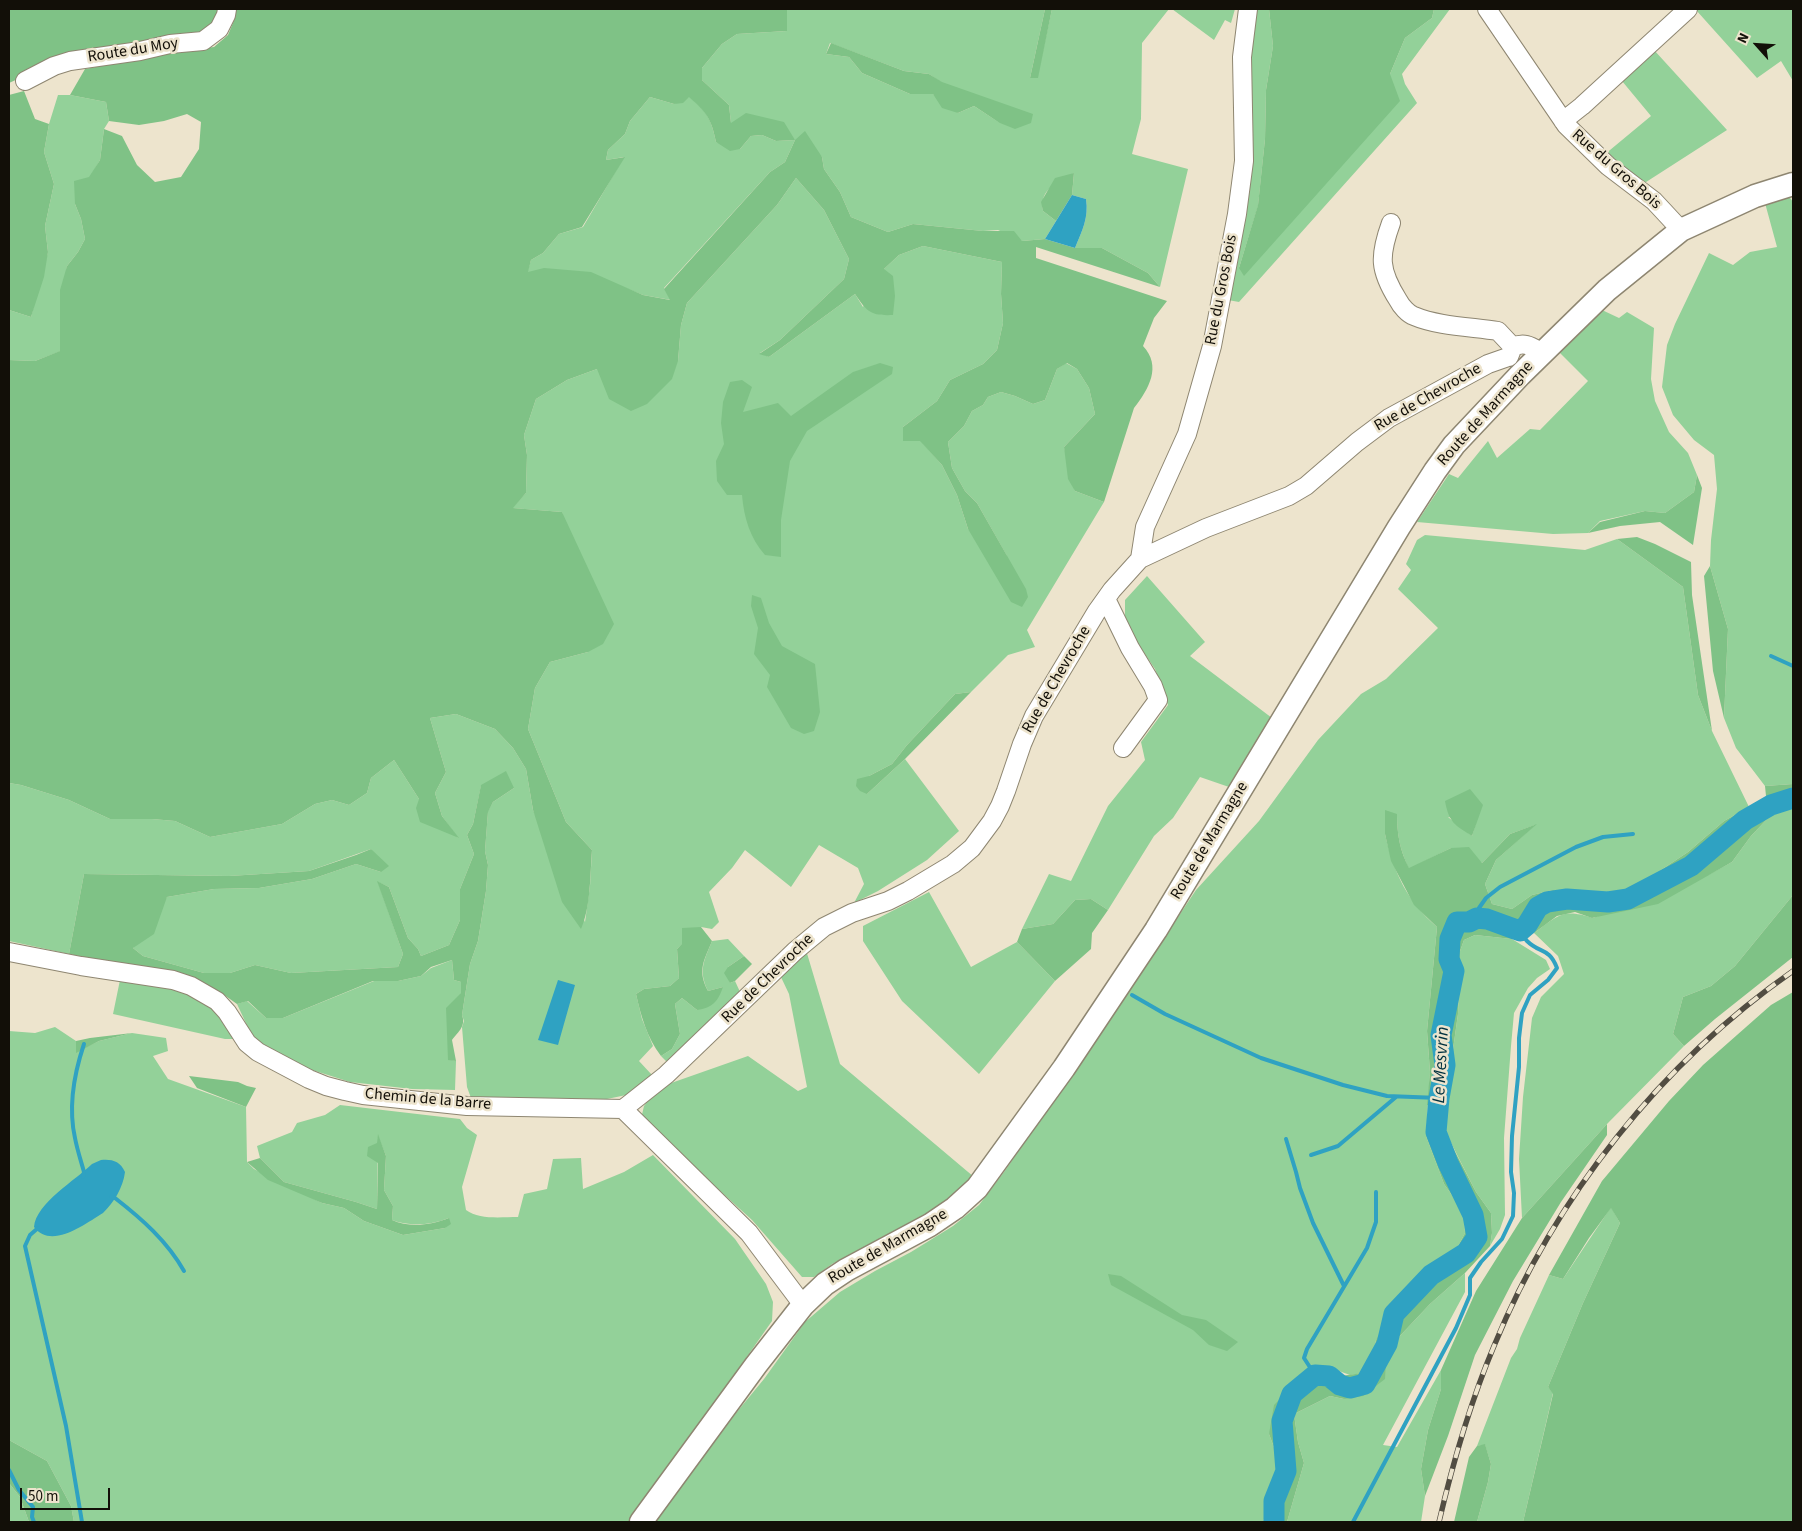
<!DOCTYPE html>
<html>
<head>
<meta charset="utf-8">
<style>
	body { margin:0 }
	#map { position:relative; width:1802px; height:1531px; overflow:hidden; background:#ede4cd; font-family:"Source Sans 3",sans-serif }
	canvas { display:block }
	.frame { position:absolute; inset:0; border:10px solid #120f08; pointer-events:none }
	.north { position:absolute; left:1732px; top:20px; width:50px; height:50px; -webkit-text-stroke:4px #ede4cd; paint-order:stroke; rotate:296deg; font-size:14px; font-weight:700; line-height:20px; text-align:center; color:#120f08 }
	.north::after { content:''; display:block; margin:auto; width:18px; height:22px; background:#120f08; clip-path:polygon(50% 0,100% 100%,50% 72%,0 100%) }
	.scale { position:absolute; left:20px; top:1488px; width:90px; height:22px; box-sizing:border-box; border:2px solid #120f08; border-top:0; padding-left:6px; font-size:15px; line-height:18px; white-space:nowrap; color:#120f08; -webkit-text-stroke:4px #ede4cd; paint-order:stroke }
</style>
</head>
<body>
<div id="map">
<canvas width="1802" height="1531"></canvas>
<div class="frame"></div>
<div class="north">N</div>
<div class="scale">50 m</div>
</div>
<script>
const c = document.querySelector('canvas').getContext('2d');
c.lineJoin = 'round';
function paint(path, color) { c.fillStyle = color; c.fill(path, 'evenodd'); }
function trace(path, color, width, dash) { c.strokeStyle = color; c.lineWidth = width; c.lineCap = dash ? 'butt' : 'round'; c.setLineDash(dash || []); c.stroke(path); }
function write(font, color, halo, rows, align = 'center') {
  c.font = font + ' "Source Sans 3",sans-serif'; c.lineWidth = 5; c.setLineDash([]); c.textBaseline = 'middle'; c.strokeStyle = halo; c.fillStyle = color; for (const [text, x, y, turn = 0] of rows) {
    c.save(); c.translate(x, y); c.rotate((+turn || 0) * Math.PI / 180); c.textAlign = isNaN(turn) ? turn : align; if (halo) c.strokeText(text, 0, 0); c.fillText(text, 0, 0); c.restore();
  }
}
paint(new Path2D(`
	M787 9H1045L1030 78H1037L1052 9H1169L1142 43 1141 119 1132 154 1188 169 1160 287 1148 273 1102 248H1075C1082 231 1089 218 1086 199L1072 195 1074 173C1058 183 1039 188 1043 211L1056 221 1045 239 1022 241 998 230 983 231 913 224 888 232 851 217 840 192 824 169 822 157 795 140 785 162 770 172 664 288 671 300 643 295 618 285 527 273 531 260 543 253 559 234 583 227 624 157 606 160 608 150 625 134 630 121 650 97 674 104 689 96C707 112 711 118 716 142L740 149 751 136 762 135 776 141 795 140 731 123 729 105 702 80V68L722 44 737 34 787 31ZM830 43 904 71 929 74 1000 123 974 106 958 113 933 94H910L862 73 849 57 826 54Z
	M1172 9H1235L1231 23 1225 20 1214 40Z
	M1255 9H1269L1273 46 1266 90 1265 139 1258 206 1239 268 1390 74 1405 38 1432 18 1434 9H1450L1402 74 1405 84 1417 103 1239 302 1228 300 1249 160 1252 32Z
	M1697 9H1793V81L1781 61 1757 78 1696 10Z
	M1654 50 1727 130 1643 184 1604 155 1651 116 1622 81Z
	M58 95H70L106 102 109 121 104 129 100 160 75 204 81 219 85 239 78 252 67 266 61 306V351L35 361 9 360V310L31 317 48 252 45 226 54 184 44 152 49 124Z
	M796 178 824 210 849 259 844 279 780 340 760 353 769 357 855 294 863 307 884 269 899 255 923 246 1002 262 1001 294 1003 323 997 350 983 364 950 380 937 401 903 427V441L920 440 942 465 957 495 968 529 1007 556 977 503 965 491 952 468 948 442 964 426 972 411 983 405 988 397 1001 392 1015 396 1033 404 1045 400 1057 369 1066 363 1077 369 1089 388 1095 414 1064 447 1075 491 1104 502 1027 630 1035 647 1008 655 971 692 955 694 907 745 892 764 869 776 867 794 905 759 959 831 927 860 878 891 854 903 864 884 858 868 819 845 791 887 745 850 732 868 709 892 719 922 712 929 701 927 677 949 679 978 670 986 644 989 636 994 642 1019 653 1046 639 1061 652 1075 631 1094 607 1099 471 1098 467 1087 462 1027 464 1021 462 1015 470 964 478 941 486 891 488 865 485 851 488 811 493 802 514 788 481 786 473 824 467 835 474 854 460 889V920L449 945 421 956 418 949 408 938 389 887 378 882 403 954 398 967 291 973 255 965 230 973H204L143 956 133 948 167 897 214 889 259 888 312 879 356 864 381 872 371 849 309 871 229 876 84 874 69 954 9 941V783L21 785 69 800 110 819H152L175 821 210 837 282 824 315 804 332 800 349 805 367 793 371 778 394 760 419 799 458 838 442 816 435 793 446 772 430 718 456 714 495 729 513 748 526 769 533 810 585 922 590 886 592 850 566 822 528 729 535 688 550 662 588 652 562 512 512 508 526 493 527 455 524 435 536 399 567 380 597 369 678 361 681 325 687 303 777 205Z
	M1788 195 1793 202V784L1765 786 1736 748 1724 718 1728 629 1710 566 1711 540 1717 489 1714 455 1694 440 1673 415 1662 387 1667 345 1675 324 1709 253 1733 265 1750 252 1777 247 1765 203Z
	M1602 310 1619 318 1627 312 1654 328 1651 379 1655 401 1669 432 1688 453 1697 475 1694 492 1665 513 1645 511 1600 521 1588 533 1553 534 1417 522 1449 474 1458 478 1488 441 1497 458 1530 429 1540 430 1588 381 1559 352Z
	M1425 535 1585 550 1617 539 1683 587 1698 695 1712 731 1749 807 1724 821 1688 852 1661 870 1648 882 1623 892 1596 894 1553 890 1532 895 1512 909 1492 904 1485 884 1496 860 1535 825 1510 834 1482 863 1451 848 1409 869C1400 850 1397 835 1397 815L1385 834C1394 873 1407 901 1437 927L1427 1031 1430 1072 1426 1136 1444 1184 1464 1212 1465 1233 1454 1254 1426 1273 1376 1340 1370 1372 1350 1375 1325 1366 1305 1374 1269 1434 1278 1458 1273 1488 1263 1522H655L736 1413 764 1379 805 1322 840 1292 875 1271 911 1252 953 1226 979 1205 1004 1172 1096 1040 1196 890 1259 821 1318 740 1361 694 1386 679 1438 628 1398 589 1411 570 1406 564 1417 540ZM1448 817 1476 823 1472 836Z
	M1147 576 1205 642 1190 656 1272 718 1229 787 1200 777 1173 818 1154 836 1108 910 1091 899 1075 900 1053 924 1022 929 1049 874 1071 881 1108 806 1145 760 1141 742 1168 705 1155 669 1136 641 1125 618V600Z
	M1793 805V895L1735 966 1711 986 1683 997 1673 1034 1684 1046 1607 1124 1522 1218 1519 1159 1523 1097 1532 1018 1541 997 1564 974 1558 956 1534 933C1558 915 1563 908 1593 918L1710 874 1732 862 1751 836 1769 817Z
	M929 892 971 967 1017 942 1055 981 979 1074 902 1001 863 941V926Z
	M1475 935 1512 939 1546 960 1550 969 1537 978 1528 988 1514 1013 1511 1046 1504 1138 1505 1215 1500 1229 1490 1246 1492 1233 1491 1213 1476 1192 1449 1139 1445 1127V1106L1458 1014 1460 951 1464 940Z
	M728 939 744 956 728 967 730 983 735 981 741 994 667 1062 661 1056 672 1049 680 1034 675 1004 682 998 697 1010 723 987 708 991C698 970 704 961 712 941Z
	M806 950 840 1064 974 1177 937 1208 832 1264 814 1277H802L752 1220 641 1119 644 1106 657 1088 748 1056 798 1091 807 1087 789 994 780 975Z
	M452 960 454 980 461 982V993L448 1059 456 1061 455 1090 412 1089 350 1082 309 1069 268 1049 251 1034 237 1004 247 1001 266 1018H283L374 981H398L421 976 431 968Z
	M120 980 188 991 210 1003 231 1028 233 1039H225L113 1014Z
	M55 1027 76 1041V1052L99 1041 132 1033 166 1038 168 1051 153 1056 168 1079 246 1107 247 1162 254 1169 322 1203 344 1208 364 1221 403 1235 445 1228 449 1218C431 1225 410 1227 392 1220L393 1206 384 1190 386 1156 378 1136 377 1209 356 1202 284 1182 260 1158 257 1146 292 1132 297 1123 325 1115 340 1105 460 1119 467 1128 477 1135 462 1187 466 1210C479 1220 501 1217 518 1217L524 1194 547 1189 553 1159 581 1158 583 1189 624 1172 653 1155 735 1239 766 1284 773 1302 772 1321 631 1522H74L71 1506 47 1461 9 1440V1031L35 1033Z
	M1611 1207 1620 1223 1583 1303 1548 1387 1553 1393 1523 1522H1477L1488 1482 1491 1464 1485 1445 1477 1446 1511 1358 1517 1349 1520 1338 1549 1275 1563 1279Z
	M1465 1273V1292L1383 1445 1397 1447 1441 1370V1389L1428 1430 1421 1469 1425 1496 1421 1522H1287L1304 1463 1298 1442 1294 1414 1330 1396 1344 1399 1386 1361 1398 1338 1430 1304Z
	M9 1483 20 1497 29 1522H9Z`), '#93d199');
paint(new Path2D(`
	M9 9H224L210 32 31 73 9 83Z
	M236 9H787V31L737 34 722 44 702 68V80L729 105 731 123 746 113 784 122 795 140 805 131 822 157 824 169 840 192 851 217 888 232 913 224 983 231H1014L1022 241 1045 239 1075 248H1102L1148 273 1160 287 1036 247V258L1167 301 1154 318 1143 346C1162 366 1149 389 1134 408L1104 502 1075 491 1068 479 1064 447 1095 414 1089 388 1077 369 1067 363 1057 369 1045 400 1033 404 1015 396 1001 392 988 397 983 405 972 411 964 426 948 442 952 468 965 491 977 503 1026 589 1028 597 1022 607 1011 602 968 529 957 495 942 465 920 441H903V427L937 401 950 380 983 364 997 350 1003 323 1001 294 1002 262 923 246 899 255 884 269 893 276 895 296 893 315C871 316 867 312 855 294L769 357 759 354 780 340 844 279 849 259 824 210 796 178 777 205 687 303 681 325 678 361 672 379 647 404 631 411 609 399 597 369 567 380 536 399 524 435 527 455 526 493 513 508 562 512 614 624 603 644 588 652 550 662 535 688 528 729 566 822 592 850C590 874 591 907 581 929L562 902 533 810 526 769 513 748 495 729 456 714 430 718 446 772 435 793 442 816 459 838 420 822 416 808 419 799 394 760 371 778 367 793 349 805 332 800 315 804 282 824 210 837 175 821 152 819H110L69 800 21 785 9 783V360L35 361 60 351V290L67 266 78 252 85 239 81 219 75 204 74 181 89 177 100 160 104 129 122 136 137 165 155 182 181 177 199 149 201 122 187 114 164 121 139 125 109 121 106 102 70 95 85 69 176 52 214 47 228 35 235 18ZM650 97 674 104 683 103 689 97C707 113 711 118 716 142L730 151 740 149 751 136 762 135 776 141 795 140 785 162 770 172 664 289 670 300 643 295 591 272 544 268 528 272 531 260 543 253 559 234 582 227 625 157 606 160 608 150 625 134 630 121Z
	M1045 9H1052L1038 78H1030Z
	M1269 9H1434L1432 18 1405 38 1390 74 1400 101 1244 276 1239 268 1258 205 1265 139 1266 90 1273 46Z
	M831 43 904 71 929 74 942 82 1033 114 1031 123 1015 129 1000 123 974 106 958 113 942 108 933 94H910L862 73 849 57 826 54Z
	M24 91 35 119 49 124 44 152 54 184 45 226 48 252 44 277 31 317 9 310V95Z
	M1074 173 1072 195 1056 221 1043 211 1041 202 1055 178Z
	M880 363 893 367 892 374 807 431 790 461 781 520V557L765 555C750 538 744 518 742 495H727L717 481 716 461 724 444 721 423 723 402 730 382 742 380 752 387 743 412 778 403 791 416 853 372Z
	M1697 475 1702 488 1693 545 1660 522 1620 526 1588 533 1600 522 1645 511 1665 513 1694 492Z
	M1637 537 1655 544 1691 562 1692 595 1712 731 1698 695 1683 587 1617 539Z
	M1710 566 1728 629 1724 718 1713 671 1704 576Z
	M752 595 761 598 769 623 782 646 815 664 820 712 814 731 804 734 791 728 767 687 770 675 754 654 758 628 751 606Z
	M971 692 905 759 867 794 860 791 856 786 857 779 869 776 892 764 907 745 955 694Z
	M506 771 514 788 493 802 488 812 485 851 488 865 486 891 478 941 470 964 462 1015C466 1026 459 1031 452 1040L456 1061 448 1060 446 1008 461 993V982L454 980 452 960 431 967 421 976 398 981H373L283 1018H266L248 1001 237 1004 220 992 188 978 69 954 84 874 229 876 309 871 356 855 371 849 389 866 381 872 356 864 312 879 259 888 214 889 167 897 154 934 133 948 143 956 204 973H230L255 965 291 973 398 967 403 954 377 881 389 887 408 938 418 949 421 956 449 945 460 920V889L474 854 467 835 473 824 481 785Z
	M1793 784V805L1769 817 1751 836 1732 862 1658 904 1592 918 1575 912 1557 916 1534 933 1512 939 1475 935 1464 940 1460 951 1458 1014 1445 1106 1427 1105 1430 1072 1427 1031 1437 927 1414 905 1391 861 1385 834V810L1397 814C1397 834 1400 851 1409 868L1451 848 1469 847 1482 863 1510 834 1537 824 1496 860 1485 884 1492 904 1512 909 1532 895 1553 890 1596 894 1623 892 1648 882 1661 870 1688 852 1724 821 1749 807 1768 816 1765 786Z
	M1470 789 1483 805 1472 836C1455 825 1449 823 1445 801Z
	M1793 895V957L1715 1019 1684 1046 1673 1034 1683 997 1711 986 1735 966Z
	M1091 899 1108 910 1092 933 1091 949 1055 981 1017 942 1022 929 1053 924 1075 900Z
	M701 927 712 941C704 961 697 970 708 991L723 987C718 1001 713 1008 697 1010L682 998 675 1004 680 1034 672 1049 661 1056C647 1038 641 1016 636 994L644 989 670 986 679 978 677 949 682 944V928Z
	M744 956 752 964 735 981 730 983 724 973 728 967Z
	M1793 992V1522H1523L1553 1394 1548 1387 1583 1303 1620 1223 1611 1208 1589 1238 1563 1279 1549 1275 1602 1181 1669 1101 1703 1065 1771 1005Z
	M132 1033 99 1041 76 1053V1041L90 1038Z
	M189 1076 238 1082 247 1086 256 1088 246 1107 197 1088Z
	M1427 1119 1445 1127 1449 1140 1476 1192 1491 1213 1492 1233 1490 1246 1465 1273 1430 1304 1398 1338 1386 1361 1385 1379 1363 1396 1344 1399 1330 1396 1294 1414 1298 1442 1304 1463 1287 1522H1263L1273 1488 1278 1458 1269 1434 1274 1405 1305 1374 1318 1379 1370 1372 1376 1340 1395 1304 1426 1273 1454 1254 1465 1233 1464 1212 1444 1184 1426 1136Z
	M1607 1124V1135L1561 1202 1513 1281 1475 1355 1448 1436 1425 1496 1421 1469 1428 1430 1441 1389V1370L1476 1291 1522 1218Z
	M378 1134 386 1156 384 1190 393 1206 392 1220C410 1228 431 1225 449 1218L451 1224 445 1228 403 1235 364 1221 344 1208 322 1203 268 1180 247 1162 260 1158 284 1182 356 1202 377 1209 378 1163 367 1156 368 1147 377 1143Z
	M1108 1274 1121 1276 1182 1315 1206 1320 1238 1342 1227 1351 1209 1345 1193 1330 1111 1285Z
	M9 1440 47 1461 71 1506 74 1522H29L20 1497 9 1483Z
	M1485 1444 1491 1464 1488 1482 1477 1522H1454L1469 1457 1477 1446Z`), '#7fc286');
paint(new Path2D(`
	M1072 195 1086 199C1089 218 1082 231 1075 248L1045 239Z
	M558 980 575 985 558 1045 538 1040Z
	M101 1160C112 1159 120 1161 125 1172 123 1188 114 1202 103 1213 85 1224 51 1250 34 1227 36 1203 76 1180 92 1164Z`), '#2fa2c2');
trace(new Path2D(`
	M1771 656 1793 666
	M1477 918 1479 908 1486 898 1500 887 1576 847 1603 837 1633 834
	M1132 995 1165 1014 1261 1058 1343 1085 1387 1096 1439 1098
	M1286 1139 1296 1172 1300 1188 1313 1223 1344 1286
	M1311 1155 1338 1146 1396 1097
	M83 1177 84 1172C81 1161 77 1149 75 1138 68 1107 74 1074 84 1044
	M111 1197 115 1198C142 1219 167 1241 184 1271
	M38 1228 30 1235 25 1246 66 1426 82 1522
	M1315 1375 1304 1358 1307 1349 1367 1248 1376 1222V1192
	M9 1470 19 1490 33 1507 32 1517 34 1522
	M1353 1522 1456 1328 1470 1295V1278L1481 1262 1502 1239 1513 1216 1514 1193 1511 1172 1512 1136 1519 1067V1038L1522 1013 1530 995 1548 980 1557 968C1549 947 1540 954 1527 941 1524 938 1522 934 1520 931`), '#2fa2c2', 4);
trace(new Path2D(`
	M1274 1522V1501L1286 1471 1282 1421 1292 1394 1315 1375 1329 1376 1340 1385 1350 1388 1365 1384 1387 1344 1394 1314 1431 1275 1466 1253 1477 1237 1473 1215 1448 1163 1436 1132 1439 1098 1445 1065 1441 1035 1454 971 1449 959 1450 939 1457 922H1469L1477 918 1487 919 1520 931 1527 925 1538 907 1547 902 1567 899 1608 902 1628 899 1691 866 1745 820 1771 805 1793 798`), '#2fa2c2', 21);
const minor = new Path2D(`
	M1487 9 1566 125 1608 166 1654 201 1681 230
	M25 81 54 66 70 61 140 51 170 44 203 41 219 29 226 15 227 9
	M1563 121 1582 106 1688 9
	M1391 223C1379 256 1379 270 1398 300 1401 306 1408 314 1414 316 1437 326 1473 327 1498 331L1513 347
	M1509 357 1513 347C1525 341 1532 347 1543 353
	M1140 559 1145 527 1187 434 1212 346 1237 214 1244 161 1242 57 1248 9
	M1106 599 1130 648 1153 686 1158 700 1123 748
	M9 952 81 966 173 980 191 986 217 1001 227 1012 247 1043 258 1052 309 1079 326 1086 345 1091 363 1095 467 1106 623 1109 749 1233 803 1305
	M623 1109 666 1075 795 951 824 927 852 913 888 901 908 891 953 864 972 848 992 821 1000 806 1006 791 1022 744 1034 716 1097 611 1112 590 1140 559 1206 528 1289 496 1306 486 1357 442 1389 418 1488 364 1508 357`);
const major = new Path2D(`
	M641 1522 756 1365 803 1305 825 1284 846 1270 930 1225 955 1208 977 1188 1064 1068 1156 930 1399 527 1435 471 1454 445 1520 375 1607 290 1681 230 1755 196 1793 184`);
trace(minor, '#8e8671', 20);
trace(major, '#8e8671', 25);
trace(minor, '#fff', 18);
trace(major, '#fff', 22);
const rail = new Path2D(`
	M1439 1522C1453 1462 1470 1403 1494 1346 1555 1197 1661 1063 1793 971`);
trace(rail, '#524d42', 5.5);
trace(rail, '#ede4cd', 4, [11]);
write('16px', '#120f08', '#ede4cd', [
	["Route du Moy",133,51,-9],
	["Rue du Gros Bois",1616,170,41],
	["Rue du Gros Bois",1222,290,-79],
	["Rue de Chevroche",1428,398,-30],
	["Route de Marmagne",1486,414,-48],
	["Rue de Chevroche",1057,680,-60],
	["Route de Marmagne",1210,841,-59],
	["Rue de Chevroche",768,979,-44],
	["Chemin de la Barre",428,1100,5],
	["Route de Marmagne",888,1247,-30]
]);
write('italic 18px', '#00313f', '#ede4cd', [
	["Le Mesvrin",1442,1065,-87]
]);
</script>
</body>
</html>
